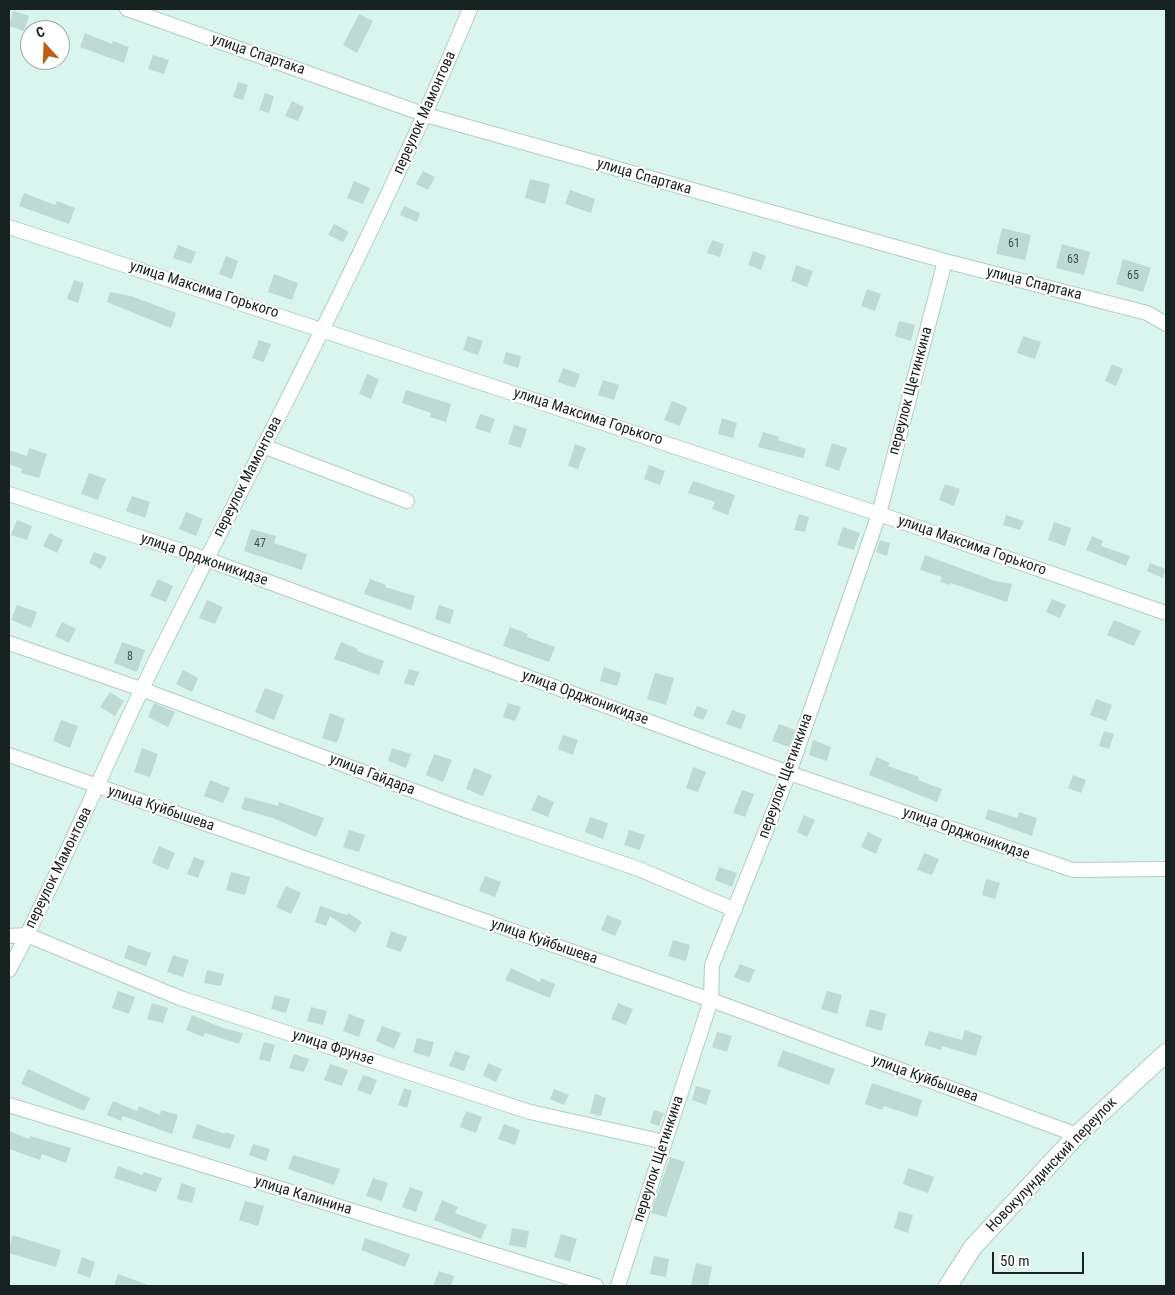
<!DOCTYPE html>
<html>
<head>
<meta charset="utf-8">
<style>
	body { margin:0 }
	#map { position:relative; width:1175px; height:1295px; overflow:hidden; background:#d9f5ed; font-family:"Roboto Condensed",sans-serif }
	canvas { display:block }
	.frame { position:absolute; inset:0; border:10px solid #182220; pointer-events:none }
	.north { position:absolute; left:20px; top:20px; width:50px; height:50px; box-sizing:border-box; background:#fff; border:1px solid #a3a7a6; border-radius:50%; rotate:340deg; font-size:14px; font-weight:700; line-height:20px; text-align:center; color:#182220 }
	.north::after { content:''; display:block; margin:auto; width:18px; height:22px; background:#bd5f16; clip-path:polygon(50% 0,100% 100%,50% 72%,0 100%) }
	.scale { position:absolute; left:992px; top:1252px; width:92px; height:22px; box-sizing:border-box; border:2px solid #182220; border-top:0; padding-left:6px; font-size:15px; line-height:18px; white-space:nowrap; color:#182220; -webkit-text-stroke:4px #fff; paint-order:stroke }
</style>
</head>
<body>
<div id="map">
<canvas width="1175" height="1295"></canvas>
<div class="frame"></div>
<div class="north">С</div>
<div class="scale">50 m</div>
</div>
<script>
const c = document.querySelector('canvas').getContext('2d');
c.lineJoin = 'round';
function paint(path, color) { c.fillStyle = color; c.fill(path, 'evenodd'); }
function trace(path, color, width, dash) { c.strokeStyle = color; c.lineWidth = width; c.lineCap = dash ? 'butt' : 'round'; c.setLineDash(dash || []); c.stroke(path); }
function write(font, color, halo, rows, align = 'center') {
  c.font = font + ' "Roboto Condensed",sans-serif'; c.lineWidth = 4; c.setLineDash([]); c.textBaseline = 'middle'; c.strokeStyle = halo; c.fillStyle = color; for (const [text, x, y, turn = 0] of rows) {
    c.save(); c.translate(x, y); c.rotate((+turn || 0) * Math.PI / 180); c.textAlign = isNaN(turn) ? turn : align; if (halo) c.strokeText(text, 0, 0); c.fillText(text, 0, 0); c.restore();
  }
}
paint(new Path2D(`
	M13 11 29 16 24 31 9 26Z
	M359 14 373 21 357 53 343 45Z
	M85 33 112 44 113 41 129 47 124 63 80 47Z
	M153 55 169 60 164 74 148 69Z
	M238 82 248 85 243 100 233 97Z
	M265 93 274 96 269 113 259 110Z
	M292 101 304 107 298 121 285 116Z
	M423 171 435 177 428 190 416 184Z
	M530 179 550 184 545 204 525 198Z
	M354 181 370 188 363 204 347 198Z
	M570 190 595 199 591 213 565 204Z
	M24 193 55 205 57 201 75 208 69 224 19 206Z
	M404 206 420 213 417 222 400 215Z
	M334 224 349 232 343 242 328 235Z
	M1002 228 1031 235 1025 260 996 254Z
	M712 240 724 244 720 257 707 253Z
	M1062 244 1090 252 1084 275 1056 268Z
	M178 245 196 252 191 264 173 258Z
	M753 251 766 256 761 270 748 265Z
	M226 256 238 261 232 279 219 274Z
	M1123 259 1151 268 1143 292 1116 284Z
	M796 265 813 271 807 287 791 281Z
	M274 274 298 283 292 300 268 292Z
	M74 280 84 283 78 303 67 299Z
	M867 289 881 294 875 311 861 306Z
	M110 292 131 296 176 313 171 328 107 302Z
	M899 321 915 325 911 341 895 336Z
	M468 336 483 341 478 355 463 350Z
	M1023 336 1041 342 1035 359 1017 353Z
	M259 340 271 344 264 362 252 358Z
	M506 352 521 356 518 368 503 363Z
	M1112 364 1123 369 1116 386 1105 381Z
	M563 368 580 374 575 388 558 382Z
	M367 374 379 379 371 399 359 394Z
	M603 380 619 385 614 400 598 395Z
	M406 390 451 404 446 422 430 417 431 413 402 403Z
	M672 401 687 407 680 426 664 420Z
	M480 414 495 419 490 433 475 428Z
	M722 418 737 423 733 438 718 434Z
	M514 425 527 429 521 448 508 444Z
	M763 432 779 437 778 440 806 449 803 458 758 447Z
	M832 443 847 448 839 471 825 466Z
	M575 444 586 448 578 469 568 466Z
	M29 448 47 454 39 478 21 473 22 469 9 464V450L27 456Z
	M649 465 665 471 660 485 644 479Z
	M89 473 106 479 98 500 81 494Z
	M693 481 735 495 728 515 712 509 715 502 688 493Z
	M945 484 960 489 954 506 939 500Z
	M132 496 150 502 145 518 126 511Z
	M186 512 203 519 196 536 179 529Z
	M799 514 809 517 805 532 794 530Z
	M1006 515 1024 521 1020 530 1003 525Z
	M17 520 32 526 27 540 11 535Z
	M1054 522 1071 528 1065 546 1048 540Z
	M843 527 860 533 854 550 837 545Z
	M251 529 276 536 274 543 307 554 302 570 244 551Z
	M50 533 63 540 57 553 43 546Z
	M1092 536 1103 541 1101 546 1130 556 1126 566 1086 550Z
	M880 540 890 543 887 556 876 552Z
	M94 552 107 557 101 569 89 563Z
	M925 555 995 581 1012 584 1007 602 951 583 950 585 940 582 942 577 920 570Z
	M1150 563 1166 569 1163 578 1147 571Z
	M158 579 173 586 166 602 150 596Z
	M370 579 386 585 385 587 415 596 411 610 364 594Z
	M1052 599 1066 605 1060 618 1046 612Z
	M207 600 223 607 215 624 199 618Z
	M17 605 37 612 31 628 11 620Z
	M439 605 454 610 450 624 435 619Z
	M1114 620 1141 631 1134 646 1107 635Z
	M62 622 76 629 69 643 55 636Z
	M510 627 528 634 527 637 555 647 549 662 503 646Z
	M122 642 145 650 137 672 114 663Z
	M341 642 358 649 357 651 384 661 379 675 334 659Z
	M604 667 621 673 617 686 600 681Z
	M409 669 419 672 414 686 404 683Z
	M183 670 198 678 192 692 176 684Z
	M655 673 674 678 666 705 647 699Z
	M265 688 284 695 274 720 255 712Z
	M110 692 124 701 115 716 100 707Z
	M1096 699 1112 705 1106 721 1090 715Z
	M154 703 175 712 168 727 148 717Z
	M508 703 521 707 515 721 503 717Z
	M697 706 708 710 703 720 693 716Z
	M732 710 746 715 741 729 726 724Z
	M330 713 345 719 337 743 322 738Z
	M61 720 78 726 70 748 53 741Z
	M779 724 795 730 789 747 772 741Z
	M1104 731 1114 734 1109 749 1099 746Z
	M563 735 578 740 573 755 558 749Z
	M813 740 831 747 827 761 809 755Z
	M142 748 158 754 150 777 134 772Z
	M392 748 411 754 406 768 388 761Z
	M434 754 452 760 443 782 426 775Z
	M876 757 890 763 888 766 919 777 918 780 942 789 937 802 869 775Z
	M693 767 706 772 698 792 686 788Z
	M474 768 492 775 483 796 466 789Z
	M1073 775 1086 780 1081 793 1068 788Z
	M210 780 230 788 223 803 204 796Z
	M742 790 754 794 745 817 733 813Z
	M538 795 554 802 548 817 531 810Z
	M245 797 278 806 279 802 324 818 316 837 273 818 241 809Z
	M988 809 1017 818 1019 812 1037 818 1032 836 985 819Z
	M804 815 815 820 807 837 797 832Z
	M590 817 608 823 603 839 585 832Z
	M349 830 365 835 359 852 343 847Z
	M629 830 645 835 640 850 624 845Z
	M868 832 882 839 876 854 861 847Z
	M159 846 175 853 168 870 152 863Z
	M924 853 939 859 932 875 917 870Z
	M194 857 205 861 198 878 187 874Z
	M719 867 737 873 732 887 715 880Z
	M231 872 250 877 245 895 226 890Z
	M485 876 501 882 495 897 479 891Z
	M986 879 1000 883 995 899 982 895Z
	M286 886 301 893 291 914 276 907Z
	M320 906 347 915 348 913 362 922 355 933 330 916 326 926 315 922Z
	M607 915 622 921 615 936 601 930Z
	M391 931 407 937 401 952 386 947Z
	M673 940 690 945 686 961 668 956Z
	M128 945 151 953 146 966 124 958Z
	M173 955 189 960 183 977 167 972Z
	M740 964 755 970 749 983 734 977Z
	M511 968 540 982 541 978 555 984 550 998 505 980Z
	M207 970 224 974 221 986 204 983Z
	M118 991 135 997 129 1014 112 1008Z
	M827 991 842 995 837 1014 821 1009Z
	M275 995 290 999 286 1013 271 1009Z
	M152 1003 168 1008 163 1023 147 1019Z
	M618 1003 633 1009 626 1025 611 1019Z
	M311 1007 327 1011 323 1025 307 1021Z
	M870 1009 886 1014 882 1031 865 1026Z
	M349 1014 365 1020 359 1037 343 1031Z
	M192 1015 223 1028 243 1033 239 1044 205 1033 203 1037 186 1030Z
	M382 1026 401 1033 394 1049 376 1041Z
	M965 1030 982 1036 976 1056 942 1046 941 1050 924 1045 929 1031 962 1040Z
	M717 1032 732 1036 727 1052 712 1047Z
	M417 1038 434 1042 430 1057 413 1052Z
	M264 1042 275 1045 270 1062 259 1059Z
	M783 1050 835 1069 829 1085 777 1066Z
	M455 1051 470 1056 464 1071 449 1066Z
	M294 1054 309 1059 304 1072 289 1068Z
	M488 1063 502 1069 496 1082 483 1076Z
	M330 1064 348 1070 342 1086 324 1080Z
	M28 1069 90 1098 84 1111 21 1084Z
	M363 1075 377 1080 371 1095 357 1090Z
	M872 1083 922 1100 917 1117 884 1106 882 1110 865 1104Z
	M696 1086 711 1090 706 1105 692 1100Z
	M404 1088 412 1091 407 1108 398 1105Z
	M554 1089 569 1095 564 1105 550 1099Z
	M595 1094 606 1098 601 1116 590 1113Z
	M113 1101 137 1111 139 1106 160 1115 161 1110 178 1115 172 1134 123 1116 121 1121 107 1115Z
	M654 1110 664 1113 659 1126 650 1123Z
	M466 1111 482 1117 476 1133 460 1127Z
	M197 1124 225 1134V1132L235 1135 230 1149 192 1138Z
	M504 1124 520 1130 515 1145 498 1139Z
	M9 1131 29 1139 30 1136 71 1148 66 1163 42 1154 40 1160 9 1149Z
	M253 1144 270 1149 266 1161 249 1155Z
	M293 1155 340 1169 334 1185 288 1169Z
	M670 1157 685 1162 666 1217 651 1213Z
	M118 1166 142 1175 144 1172 162 1178 156 1192 114 1178Z
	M908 1168 934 1177 928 1193 903 1184Z
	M373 1178 388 1183 382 1201 366 1196Z
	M181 1183 196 1188 192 1203 177 1199Z
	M410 1187 423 1192 416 1212 402 1207Z
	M442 1200 458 1207 455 1213 487 1225 481 1239 434 1220Z
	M245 1201 264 1206 258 1226 239 1220Z
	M899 1211 913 1215 908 1233 894 1228Z
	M512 1228 529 1231 526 1248 509 1245Z
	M561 1234 577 1239 570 1262 554 1257Z
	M12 1235 61 1250 56 1267 9 1253Z
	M365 1238 410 1254 405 1267 361 1250Z
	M654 1256 669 1259 666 1277 650 1274Z
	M82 1257 95 1262 90 1278 77 1273Z
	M696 1263 712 1267 708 1286 691 1285Z
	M439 1271 454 1276 451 1286H433Z
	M118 1274 148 1285 147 1286H114Z`), '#bfdad2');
const minor = new Path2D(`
	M127 9 426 115 945 261 1147 313 1166 324
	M9 227 879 514 1166 613
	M263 446 407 501
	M9 494 206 559 789 773 1073 870 1166 869
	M9 643 141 689 465 810 639 869 735 910
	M9 755 711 1000 1077 1135
	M9 936 27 935 180 998 530 1112 665 1142
	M9 970C65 864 109 753 163 646 268 435 380 227 470 9
	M9 1105 596 1286
	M618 1286 711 1000 712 965 789 773 879 514 945 261`);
const tertiary = new Path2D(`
	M948 1286 973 1247 1077 1135 1166 1053`);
trace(minor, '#b2cdc5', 16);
trace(tertiary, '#b2cdc5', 20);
trace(minor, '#fff', 14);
trace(tertiary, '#fff', 18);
write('12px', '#42504c', null, [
	["61",1014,244],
	["63",1073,260],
	["65",1133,276],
	["47",260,544],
	["8",130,657]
]);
write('15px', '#182220', '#fff', [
	["улица Спартака",258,55,19],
	["переулок Мамонтова",425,113,-66],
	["улица Спартака",644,177,16],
	["улица Спартака",1034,284,14],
	["улица Максима Горького",204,290,18],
	["переулок Щетинкина",911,391,-75],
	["улица Максима Горького",588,417,18],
	["переулок Мамонтова",248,477,-63],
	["улица Максима Горького",972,546,19],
	["улица Орджоникидзе",204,560,19],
	["улица Орджоникидзе",585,698,20],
	["улица Гайдара",372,775,21],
	["переулок Щетинкина",786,776,-70],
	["улица Куйбышева",161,809,19],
	["улица Орджоникидзе",966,834,19],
	["переулок Мамонтова",59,868,-64],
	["улица Куйбышева",544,942,19],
	["улица Фрунзе",333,1048,18],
	["улица Куйбышева",925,1079,20],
	["переулок Щетинкина",659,1159,-72],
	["Новокулундинский переулок",1052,1165,-46],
	["улица Калинина",303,1196,17]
]);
</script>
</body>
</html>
